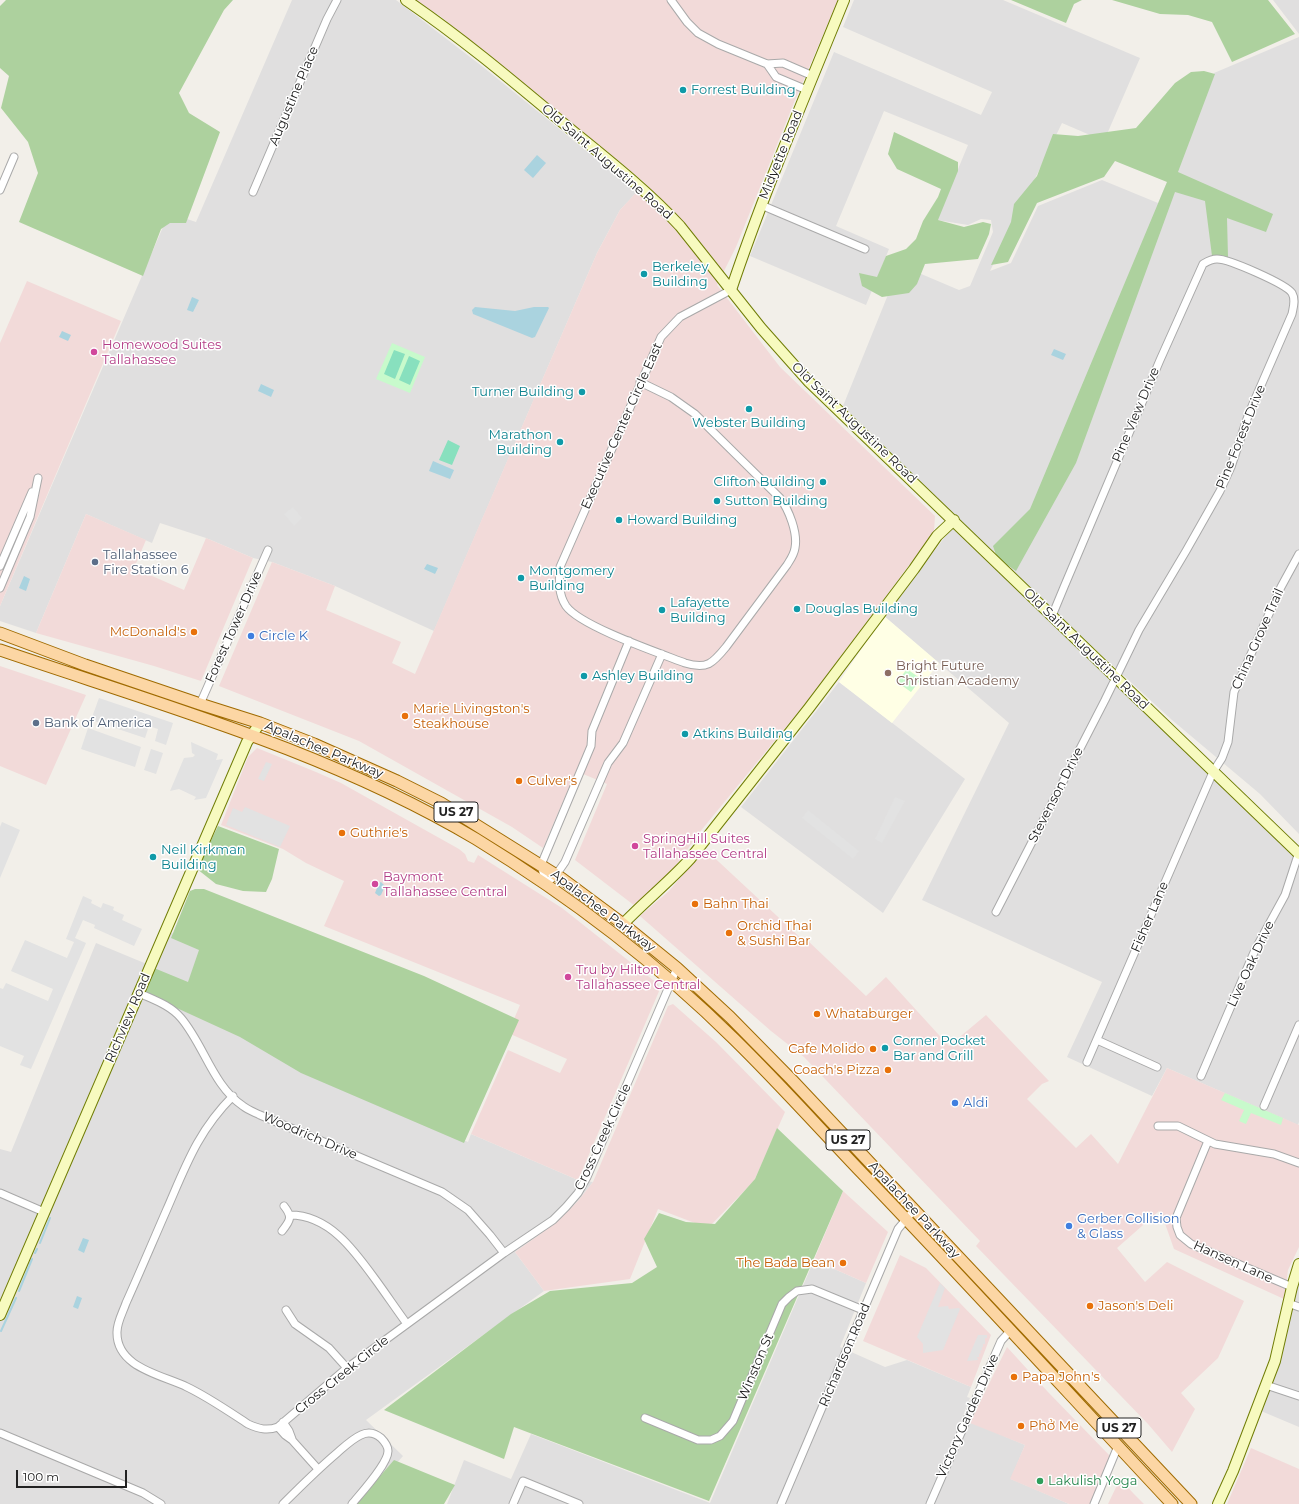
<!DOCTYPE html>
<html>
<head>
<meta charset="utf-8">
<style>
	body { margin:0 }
	#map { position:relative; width:1299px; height:1504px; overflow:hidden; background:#f2efe9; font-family:Montserrat,sans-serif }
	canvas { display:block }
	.scale { position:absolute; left:16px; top:1470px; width:111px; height:18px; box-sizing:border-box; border:2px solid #222; border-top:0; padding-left:5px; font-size:12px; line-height:14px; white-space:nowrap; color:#222; -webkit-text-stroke:3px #fff; paint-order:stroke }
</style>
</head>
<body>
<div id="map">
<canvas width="1299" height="1504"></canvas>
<div class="scale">100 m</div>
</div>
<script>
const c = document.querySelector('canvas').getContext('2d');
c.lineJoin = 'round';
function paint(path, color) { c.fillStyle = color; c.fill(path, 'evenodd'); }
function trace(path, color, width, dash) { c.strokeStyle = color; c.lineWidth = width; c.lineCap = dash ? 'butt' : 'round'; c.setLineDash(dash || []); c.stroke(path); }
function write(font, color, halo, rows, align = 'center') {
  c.font = font + ' Montserrat,sans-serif'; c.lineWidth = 3; c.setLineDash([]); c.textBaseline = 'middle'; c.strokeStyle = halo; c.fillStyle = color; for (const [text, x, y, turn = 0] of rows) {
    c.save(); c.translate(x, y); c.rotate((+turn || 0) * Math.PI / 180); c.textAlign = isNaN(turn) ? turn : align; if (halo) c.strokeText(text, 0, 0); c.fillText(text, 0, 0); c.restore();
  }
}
paint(new Path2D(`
	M292 0H396L483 67 637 192 620 210 597 253 434 631 335 586 272 562 253 558 206 538 160 523 152 543 86 514 36 633 0 621V606L169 213 196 222Z
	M854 0H1003L1140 58 1104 141 1062 123 990 271 1011 263 1038 206 1102 180 1158 203 1214 73 1299 37V834L1260 794 1172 720 1010 571 1039 504 993 553 843 406 900 265 959 290 970 286 993 232 991 220 981 219 968 225 937 220 968 145 884 111 836 226 889 249 866 305 750 256 834 52 981 115 992 92 843 27Z
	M1273 0H1299V34Z
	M952 528 1299 860V1122L1298 1125 1167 1068 1152 1096 1067 1057 1102 982 922 900 1009 723 884 616Z
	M839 682 965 779 883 913 741 807Z
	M169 932 203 945 239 1035 292 1063 468 1142 471 1134 578 1180 593 1182 578 1201 557 1222 515 1252 544 1291 366 1420 403 1456 361 1504H0V1149L11 1152 96 943 154 967Z
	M814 1260 866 1283 840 1347 885 1367 907 1360 971 1387 967 1397 970 1398 962 1418 1025 1445 1011 1479 1069 1504H447L464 1460 511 1479 531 1434 710 1503Z
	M1299 1278V1427L1261 1411Z`), '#e0dfdf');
paint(new Path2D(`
	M415 0H838L795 100 736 247 717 285 780 367 935 516 934 532 804 705 699 833 670 874 635 906 575 860 607 784 576 771 543 848 512 827 359 741 219 686 272 562 335 586 326 610 401 642 392 663 415 674 597 253 620 210 645 183 440 16Z
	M27 281 121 321 0 606V343Z
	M86 514 146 540 134 568 184 590 206 538 253 558 201 681 154 666 36 633Z
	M0 666 86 695 46 785 0 766Z
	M257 748 316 772 341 783 459 849 465 854 468 861 474 863 478 855 562 908 658 984 660 989 578 1180 471 1134 508 1050 560 1073 567 1059 508 1033 520 1005 324 926 344 881 306 863 283 849 221 825 248 757Z
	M705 849 805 942 807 940 866 996 886 977 949 1046 986 1015 1049 1081 1042 1084 1027 1099 1076 1148 1091 1134 1118 1164 1167 1068 1299 1125V1247L1288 1270 1284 1299 1174 1249 1162 1215 1159 1211 1117 1248 1145 1282 1167 1262 1244 1301 1218 1358 1181 1393 1195 1409 1172 1452 1148 1424 976 1246 980 1241 804 1057 771 1031 640 916 669 891Z
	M673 1004 716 1042 785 1112 754 1181 708 1228 658 1209 630 1279 544 1291 515 1252 557 1222 578 1201 593 1182 668 1006Z
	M843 1191 888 1232 866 1283 814 1260Z
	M900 1255 926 1268 991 1335 971 1387 863 1341Z
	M1007 1347 1048 1392 1111 1457 1090 1504H1069L1010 1479 1025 1445 970 1423Z
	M1251 1448 1299 1469V1504H1227Z
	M1120 1479 1134 1494 1144 1504H1108Z`), '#f2dad9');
paint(new Path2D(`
	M884 616 939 663 892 723 839 682Z`), '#ffffe5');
paint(new Path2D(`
	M6 0H233L224 10 179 93 189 113 220 132 186 223H170L161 229 143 276 19 222 38 173 28 142 1 108 9 76 0 68V6Z
	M1011 0H1082L1074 4 1066 23Z
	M1112 0H1268L1295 34 1232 62 1212 22 1188 15 1160 14Z
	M1204 71 1215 74 1178 172 1273 214 1266 232 1227 218 1228 257 1212 256 1205 201 1175 192 1076 463 1016 571 997 558 993 546 1030 509 1167 182 1115 161 1104 177 1037 203 1008 262 991 265 1011 222 1014 204 1037 176 1053 134 1078 136 1136 128 1175 83 1191 72Z
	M894 132 958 162V171L938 220 964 227 983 222 991 224 989 234 978 259 925 264 917 284 909 293 882 297 862 286 859 273 877 277 886 256 906 249 916 239 923 221 938 197 941 189 897 169 888 154Z
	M218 826 279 849 272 879 266 892 243 891 216 884 197 869Z
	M195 889H204L424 976 519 1020 464 1143 301 1073 240 1037 144 993 154 968 188 982 199 950 171 938 190 891Z
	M777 1128 843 1191 709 1501 514 1427 504 1459 384 1410 511 1314 550 1291 632 1283 657 1267 644 1239 659 1213 686 1222 715 1224 755 1179Z
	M394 1460 455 1485 444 1504H356Z`), '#add19e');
paint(new Path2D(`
	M392 343 425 357 410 393 376 379Z
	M907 669 921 679 911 692 897 682Z
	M1225 1093 1283 1118 1281 1125 1251 1113 1246 1124 1239 1121 1244 1110 1221 1100Z`), '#c8facc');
paint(new Path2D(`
	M394 350 405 354 395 379 384 374Z
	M409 356 420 361 410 385 399 380Z
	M448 440 460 446 452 465 439 460Z`), '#88e0be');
paint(new Path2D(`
	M293 507 302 518 294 526 284 514Z
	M99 698 173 723 166 745 155 741 158 729 149 726 145 738 91 720Z
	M88 728 141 747 135 767 81 749Z
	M191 742 218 754 216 760 223 759 206 798 194 800 196 797 179 789 170 791 184 758 193 757 195 755 192 753Z
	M151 749 163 753 156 774 144 770Z
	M266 762 272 764 264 781 258 779Z
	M895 797 905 801 882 843 875 839Z
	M245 807 290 826 280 847 226 825 233 808 242 812Z
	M808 810 859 851 853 859 802 818Z
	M2 822 20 830 0 878V827Z
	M83 896 92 900 91 903 101 908 103 903 114 907 113 910 124 915 122 920 142 929 134 946 94 928 95 925 83 920 75 938 86 943 31 1069 20 1065 24 1056 0 1046V988L3 989 6 983 48 1001 53 989 11 971 25 940 67 958 74 942 66 939Z
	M940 1283 945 1288 938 1307 948 1306 949 1309 959 1308 960 1309 943 1350 923 1353V1344L917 1337Z
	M978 1335H987V1338H985V1344H983V1347H982V1350L980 1351 981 1353 979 1354V1357H977L978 1360 967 1361Z`), '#e2e2e2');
paint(new Path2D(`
	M537 155 546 163 533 178 524 170Z
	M192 297 199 300 193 312 187 310Z
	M475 307 515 311 534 307H548L549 308 535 337 532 338 473 314 472 310Z
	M62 331 71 335 68 341 59 337Z
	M1054 349 1066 354 1063 360 1051 355Z
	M261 384 274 390 271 397 258 391Z
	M433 461 454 470 450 479 429 471Z
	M427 564 438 568 435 574 424 569Z
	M24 576 30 579 26 591 19 588Z
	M381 882 385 886 381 895 379 896 375 893 379 883Z
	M83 1238 89 1240 84 1253 78 1250Z
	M77 1296 82 1298 78 1309 73 1307Z`), '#aad3df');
trace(new Path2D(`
	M40 1243 50 1218
	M35 1253 37 1249
	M19 1291 32 1259
	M1 1331 16 1298`), '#aad3df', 2);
const street = new Path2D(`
	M671 0 687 22 698 33 718 44 767 64 783 63 813 76
	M767 64 776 77 807 90
	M0 190 14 157
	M253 192 327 19 337 0
	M761 205 865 249
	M640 382 671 397 695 414 780 498C789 510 798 533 795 548 794 555 790 560 787 565L726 647C713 663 707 670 685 663 659 653 580 626 566 606 558 594 559 580 560 567L661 337 680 317 731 290
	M0 566 32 492
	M0 588 30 517 38 478
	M629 641 592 731 591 746 541 865 546 883 556 875 565 862 608 763 623 743 662 654
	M200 704 268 550
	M996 912 1105 700 1139 630 1186 551 1220 491 1231 467 1249 413 1292 314C1293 308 1296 300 1292 293 1286 284 1229 259 1217 259 1211 259 1208 261 1203 264L1160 360 1064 587 1052 616
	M139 993C154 1000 170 1005 181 1018 204 1045 213 1086 243 1106 248 1110 254 1112 260 1115L442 1192 468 1210 490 1235 504 1253
	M1097 1040 1157 1067
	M1087 1062 1213 772 1222 758 1228 742 1234 692 1281 587 1299 554
	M1201 1076 1255 950 1285 895 1299 852
	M233 1096C198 1131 186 1165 167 1209 153 1241 140 1272 126 1303 123 1312 117 1322 117 1332 116 1368 163 1375 187 1387 208 1397 228 1411 248 1424 259 1429 267 1431 278 1427L347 1368 504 1253 553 1220 566 1207 578 1193 587 1177 677 968
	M1264 1106 1299 1025
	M1158 1126H1178L1215 1144 1274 1154 1299 1163
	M1208 1141 1176 1218 1177 1227 1180 1235 1191 1244 1292 1287
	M0 1193 44 1212
	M290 1215C329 1215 354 1250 375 1279 386 1294 396 1309 407 1324
	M282 1231C290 1221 293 1217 284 1206
	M1288 1303 1299 1307
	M286 1310 295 1324 329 1348 347 1368
	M1266 1385 1299 1396
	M645 1418 698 1440H711L720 1436 733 1421 782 1304 789 1297 797 1291 812 1289 863 1310
	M283 1422 289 1431 292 1439
	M278 1427 285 1435 292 1440 318 1469
	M0 1433 143 1493 161 1504
	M283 1504C300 1487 318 1469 337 1453 344 1447 352 1439 361 1435 369 1431 375 1433 381 1438 385 1442 388 1446 388 1451 388 1464 361 1493 352 1504
	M513 1504 523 1481 579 1504
	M781 1504 898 1229 914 1210
	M930 1504 1001 1341 1010 1331
	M1094 1504 1118 1446`);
const secondary = new Path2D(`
	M406 0C459 36 508 77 557 118 599 153 643 186 680 226L761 328 809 382 1299 854
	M731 290C764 192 805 96 844 0
	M623 924C645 901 669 882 690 859L809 708 914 569 937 536 954 520
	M0 1315 247 742 260 723
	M1218 1504 1233 1471 1275 1361 1292 1287 1299 1264`);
const primary = new Path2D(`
	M0 633 85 665 200 704 260 723 314 744 397 781 441 803 561 878 623 924 677 968 730 1017 792 1080 1191 1504
	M0 650C161 705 328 751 476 839 569 896 656 962 734 1039 778 1082 819 1128 862 1173 967 1282 1069 1394 1172 1504`);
trace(street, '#a9a9a9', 9);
trace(secondary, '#707d05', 12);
trace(primary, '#a06b00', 13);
trace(street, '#fff', 7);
trace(secondary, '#f7fabf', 10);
trace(primary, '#fcd6a4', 11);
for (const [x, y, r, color] of [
	[683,90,4,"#0f9aa8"],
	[644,274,4,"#0f9aa8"],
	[94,352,4,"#d1479c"],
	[582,392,4,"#0f9aa8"],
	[749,409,4,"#0f9aa8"],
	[560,442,4,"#0f9aa8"],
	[823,482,4,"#0f9aa8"],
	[717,501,4,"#0f9aa8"],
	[619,520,4,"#0f9aa8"],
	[95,562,4,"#5c6f8a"],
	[521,578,4,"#0f9aa8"],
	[797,609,4,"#0f9aa8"],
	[662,610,4,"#0f9aa8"],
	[194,632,4,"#e8710a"],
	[251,636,4,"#3f7fe0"],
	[888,673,4,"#8d6e63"],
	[584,676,4,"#0f9aa8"],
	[405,716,4,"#e8710a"],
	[36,723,4,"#5c6f8a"],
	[685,734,4,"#0f9aa8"],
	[519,781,4,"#e8710a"],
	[342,833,4,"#e8710a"],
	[635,846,4,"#d1479c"],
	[153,857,4,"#0f9aa8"],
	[375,884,4,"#d1479c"],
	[695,904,4,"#e8710a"],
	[729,933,4,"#e8710a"],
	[568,977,4,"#d1479c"],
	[817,1014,4,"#e8710a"],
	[885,1048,4,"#0f9aa8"],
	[873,1049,4,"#e8710a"],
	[888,1070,4,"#e8710a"],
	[955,1103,4,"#3f7fe0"],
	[1069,1226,4,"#3f7fe0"],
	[843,1263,4,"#e8710a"],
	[1090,1306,4,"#e8710a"],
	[1014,1377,4,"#e8710a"],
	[1021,1426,4,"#e8710a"],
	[1040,1481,4,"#2e9e5b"]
]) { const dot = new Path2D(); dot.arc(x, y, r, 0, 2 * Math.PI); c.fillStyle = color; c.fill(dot); trace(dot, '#fff', 1.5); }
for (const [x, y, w] of [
	[456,812,44],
	[848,1140,44],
	[1119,1428,44]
]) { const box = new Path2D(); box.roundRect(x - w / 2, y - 10, w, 20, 3); c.fillStyle = '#fff'; c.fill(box); trace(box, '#222', 1); }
write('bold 12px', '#222', null, [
	["US 27",456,812],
	["US 27",848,1140],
	["US 27",1119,1428]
]);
write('13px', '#0d838f', '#fff', [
	["Forrest Building",691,90],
	["Berkeley",652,267],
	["Building",652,282],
	["Turner Building",574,392,"right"],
	["Webster Building",749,423,"center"],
	["Marathon",552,435,"right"],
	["Building",552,450,"right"],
	["Clifton Building",815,482,"right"],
	["Sutton Building",725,501],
	["Howard Building",627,520],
	["Montgomery",529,571],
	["Building",529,586],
	["Lafayette",670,603],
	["Building",670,618],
	["Douglas Building",805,609],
	["Ashley Building",592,676],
	["Atkins Building",693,734],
	["Neil Kirkman",161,850],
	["Building",161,865],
	["Corner Pocket",893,1041],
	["Bar and Grill",893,1056]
], 'left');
write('13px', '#222', '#fff', [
	["Augustine Place",294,96,-67],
	["Midyette Road",781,155,-68],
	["Old Saint Augustine Road",607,162,41],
	["Pine View Drive",1136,415,-67],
	["Old Saint Augustine Road",854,423,44],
	["Executive Center Circle East",622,426,-66],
	["Pine Forest Drive",1241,437,-68],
	["Forest Tower Drive",234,627,-66],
	["China Grove Trail",1258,639,-66],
	["Old Saint Augustine Road",1086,649,44],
	["Apalachee Parkway",324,750,23],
	["Stevenson Drive",1056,795,-63],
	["Apalachee Parkway",603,911,37],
	["Fisher Lane",1150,917,-67],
	["Live Oak Drive",1251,964,-65],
	["Richview Road",128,1018,-67],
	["Woodrich Drive",310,1136,23],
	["Cross Creek Circle",603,1137,-65],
	["Apalachee Parkway",914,1210,47],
	["Hansen Lane",1233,1262,24],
	["Richardson Road",845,1355,-67],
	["Winston St",756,1367,-67],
	["Cross Creek Circle",342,1375,-39],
	["Victory Garden Drive",968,1416,-66]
]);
write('13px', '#b23c85', '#fff', [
	["Homewood Suites",102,345],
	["Tallahassee",102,360],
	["SpringHill Suites",643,839],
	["Tallahassee Central",643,854],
	["Baymont",383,877],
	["Tallahassee Central",383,892],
	["Tru by Hilton",576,970],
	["Tallahassee Central",576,985]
], 'left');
write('13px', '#4e5e75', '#fff', [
	["Tallahassee",103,555],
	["Fire Station 6",103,570],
	["Bank of America",44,723]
], 'left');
write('13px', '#c56008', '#fff', [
	["McDonald's",186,632,"right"],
	["Marie Livingston's",413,709],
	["Steakhouse",413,724],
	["Culver's",527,781],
	["Guthrie's",350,833],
	["Bahn Thai",703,904],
	["Orchid Thai",737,926],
	["& Sushi Bar",737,941],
	["Whataburger",825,1014],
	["Cafe Molido",865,1049,"right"],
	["Coach's Pizza",880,1070,"right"],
	["The Bada Bean",835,1263,"right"],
	["Jason's Deli",1098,1306],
	["Papa John's",1022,1377],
	["Phở Me",1029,1426]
], 'left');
write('13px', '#366cbe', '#fff', [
	["Circle K",259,636],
	["Aldi",963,1103],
	["Gerber Collision",1077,1219],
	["& Glass",1077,1234]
], 'left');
write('13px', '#785e54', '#fff', [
	["Bright Future",896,666],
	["Christian Academy",896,681]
], 'left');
write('13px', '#27864d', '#fff', [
	["Lakulish Yoga",1048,1481]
], 'left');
</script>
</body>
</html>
